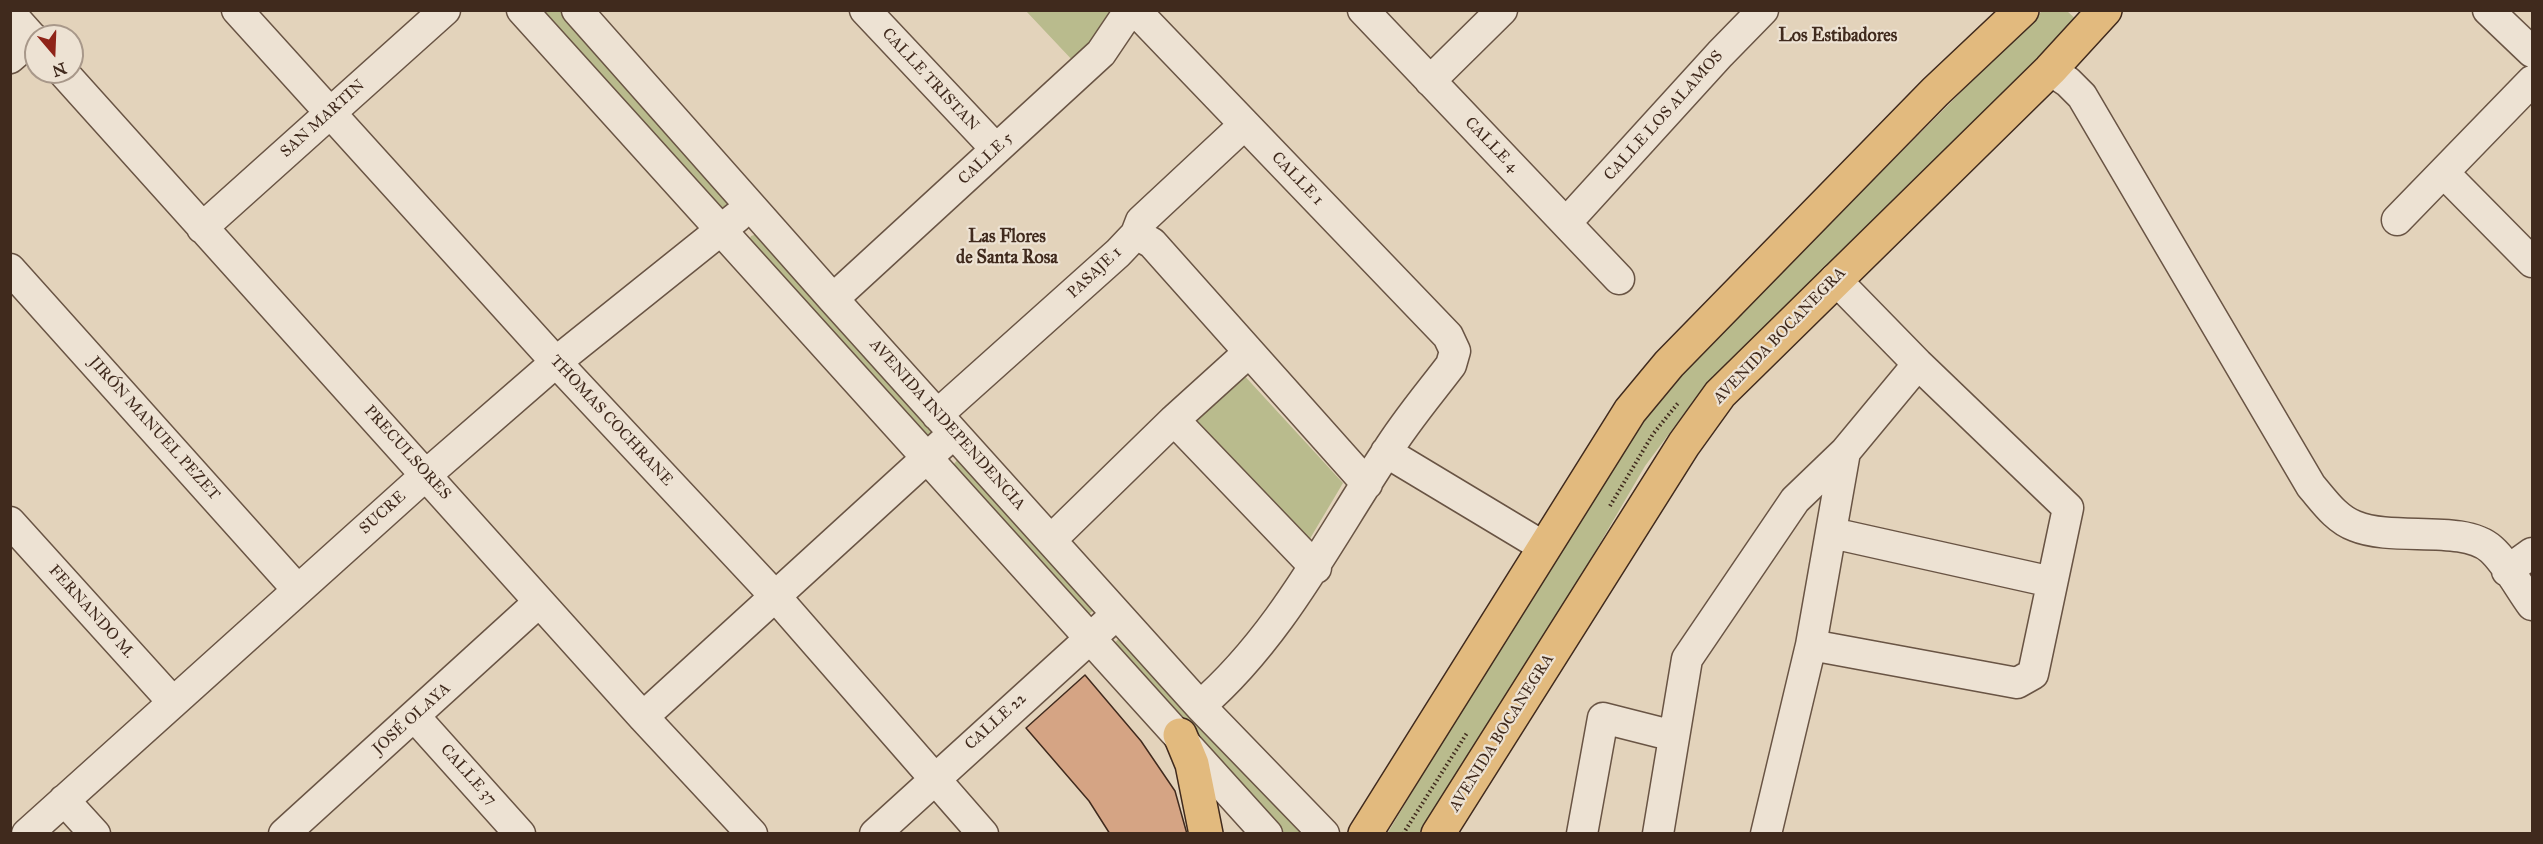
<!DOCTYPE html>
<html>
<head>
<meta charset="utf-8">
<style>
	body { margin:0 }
	#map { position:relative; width:2543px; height:844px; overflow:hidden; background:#e3d3bb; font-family:"IM FELL Great Primer",serif }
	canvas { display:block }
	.frame { position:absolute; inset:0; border:12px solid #402a1d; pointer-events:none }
	.north { position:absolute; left:24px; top:24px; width:60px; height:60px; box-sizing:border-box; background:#ede2d3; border:2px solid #a8988a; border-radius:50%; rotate:161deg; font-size:16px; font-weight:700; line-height:24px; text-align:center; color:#402a1d }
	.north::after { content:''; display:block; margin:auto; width:21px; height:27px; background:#8f2418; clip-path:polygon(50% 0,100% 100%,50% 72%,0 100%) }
</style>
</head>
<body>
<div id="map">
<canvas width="2543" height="844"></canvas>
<div class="frame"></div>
<div class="north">N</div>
</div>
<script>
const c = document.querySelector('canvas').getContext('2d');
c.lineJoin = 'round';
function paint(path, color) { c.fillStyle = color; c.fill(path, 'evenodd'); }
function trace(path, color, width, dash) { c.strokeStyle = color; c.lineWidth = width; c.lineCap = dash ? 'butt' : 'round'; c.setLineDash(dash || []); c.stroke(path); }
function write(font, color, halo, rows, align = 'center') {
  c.font = font + ' "IM FELL Great Primer",serif'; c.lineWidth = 4.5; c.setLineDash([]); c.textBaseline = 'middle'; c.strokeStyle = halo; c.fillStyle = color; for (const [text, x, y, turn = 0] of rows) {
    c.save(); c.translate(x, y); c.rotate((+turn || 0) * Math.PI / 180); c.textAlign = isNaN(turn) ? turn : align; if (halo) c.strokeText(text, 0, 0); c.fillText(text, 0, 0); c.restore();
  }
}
paint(new Path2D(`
	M536 11H563L734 200 725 219Z
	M1026 11H1114L1075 63Z
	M2042 11H2067L2079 22 1695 399 1645 466 1550 629 1421 833 1387 834 1638 416Z
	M757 234 938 426 931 444 748 242 751 236Z
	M1241 372 1343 483 1305 547 1190 427Z
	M958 459 1095 609 1088 615 953 465Z
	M1122 636 1307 833H1278L1113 644Z`), '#b9bb8d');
const building = new Path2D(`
	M1085 675 1141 741 1175 791 1187 834H1110L1089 801 1026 728Z`);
paint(building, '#d5a484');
trace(building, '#402a1d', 1.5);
const minor = new Path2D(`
	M237 10 556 362 775 596 983 834
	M522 10 1267 834
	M577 10 833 299 1200 706 1324 834
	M865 10 996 149
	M1135 10 1448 336 1455 351 1451 365C1429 394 1405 422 1386 453 1328 540 1280 637 1200 706
	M1363 10 1619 279
	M2488 10 2532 52
	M10 13 36 42
	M10 58 33 38
	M2050 70 2068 82 2082 96 2311 486C2324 501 2336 519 2355 526 2393 542 2463 524 2491 549 2506 562 2520 589 2532 605
	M63 72 643 717 752 834
	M1430 81 1502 10
	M2444 173 2532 262
	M2397 220 2532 81
	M1566 223 1720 54 1763 10
	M202 228 445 10
	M1136 234 1152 243 1367 484
	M10 269 297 589
	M833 299 1101 53 1130 10
	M937 415 1118 253 1136 234 1141 221 1244 125
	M1174 420 1316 568
	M1386 452 1544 547
	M10 522 172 701
	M1832 533 2052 582
	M1052 539 1174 420 1248 353
	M2507 571 2532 553
	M1811 645 2017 683 2033 674 2068 508 1918 364 1835 279
	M415 717 520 834
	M643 717 942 444
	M64 800 95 834
	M27 834 426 475 556 362 737 217
	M284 834 539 602
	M875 834 1107 623
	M1582 834 1603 718 1674 736
	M1658 834 1687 659 1795 500 1845 452
	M1766 834 1811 645 1845 452 1918 364`);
const major = new Path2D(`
	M1180 735 1192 764 1206 834
	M1365 834 1630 411 1669 364 1935 92 2022 10
	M1438 834 1684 444 1720 394 2050 70 2105 10`);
trace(minor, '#695444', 33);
trace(major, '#402a1d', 36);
trace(new Path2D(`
	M1610 506 1653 434 1679 402
	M1403 834 1467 733`), '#402a1d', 4, [1.5, 3]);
trace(minor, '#ede2d3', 30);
trace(major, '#e2ba7e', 33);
write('16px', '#402a1d', '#ede2d3', [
	["CALLE TRISTAN",930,80,47],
	["CALLE LOS ALAMOS",1664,116,-48],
	["SAN MARTIN",323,119,-42],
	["CALLE 4",1491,145,46],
	["CALLE 5",986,159,-43],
	["CALLE 1",1297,179,46],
	["PASAJE 1",1095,273,-43],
	["AVENIDA BOCANEGRA",1780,336,-46],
	["THOMAS COCHRANE",611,421,47],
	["AVENIDA INDEPENDENCIA",947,425,48],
	["JIRÓN MANUEL PEZET",154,429,48],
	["PRECULSORES",407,453,48],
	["SUCRE",383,513,-42],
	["FERNANDO M.",91,612,48],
	["JOSÉ OLAYA",412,719,-42],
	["CALLE 22",996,722,-42],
	["AVENIDA BOCANEGRA",1502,733,-58],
	["CALLE 37",468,775,48]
]);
write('bold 18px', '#402a1d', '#ede2d3', [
	["Los Estibadores",1838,37],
	["Las Flores",1007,238],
	["de Santa Rosa",1007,259]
]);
</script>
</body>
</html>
